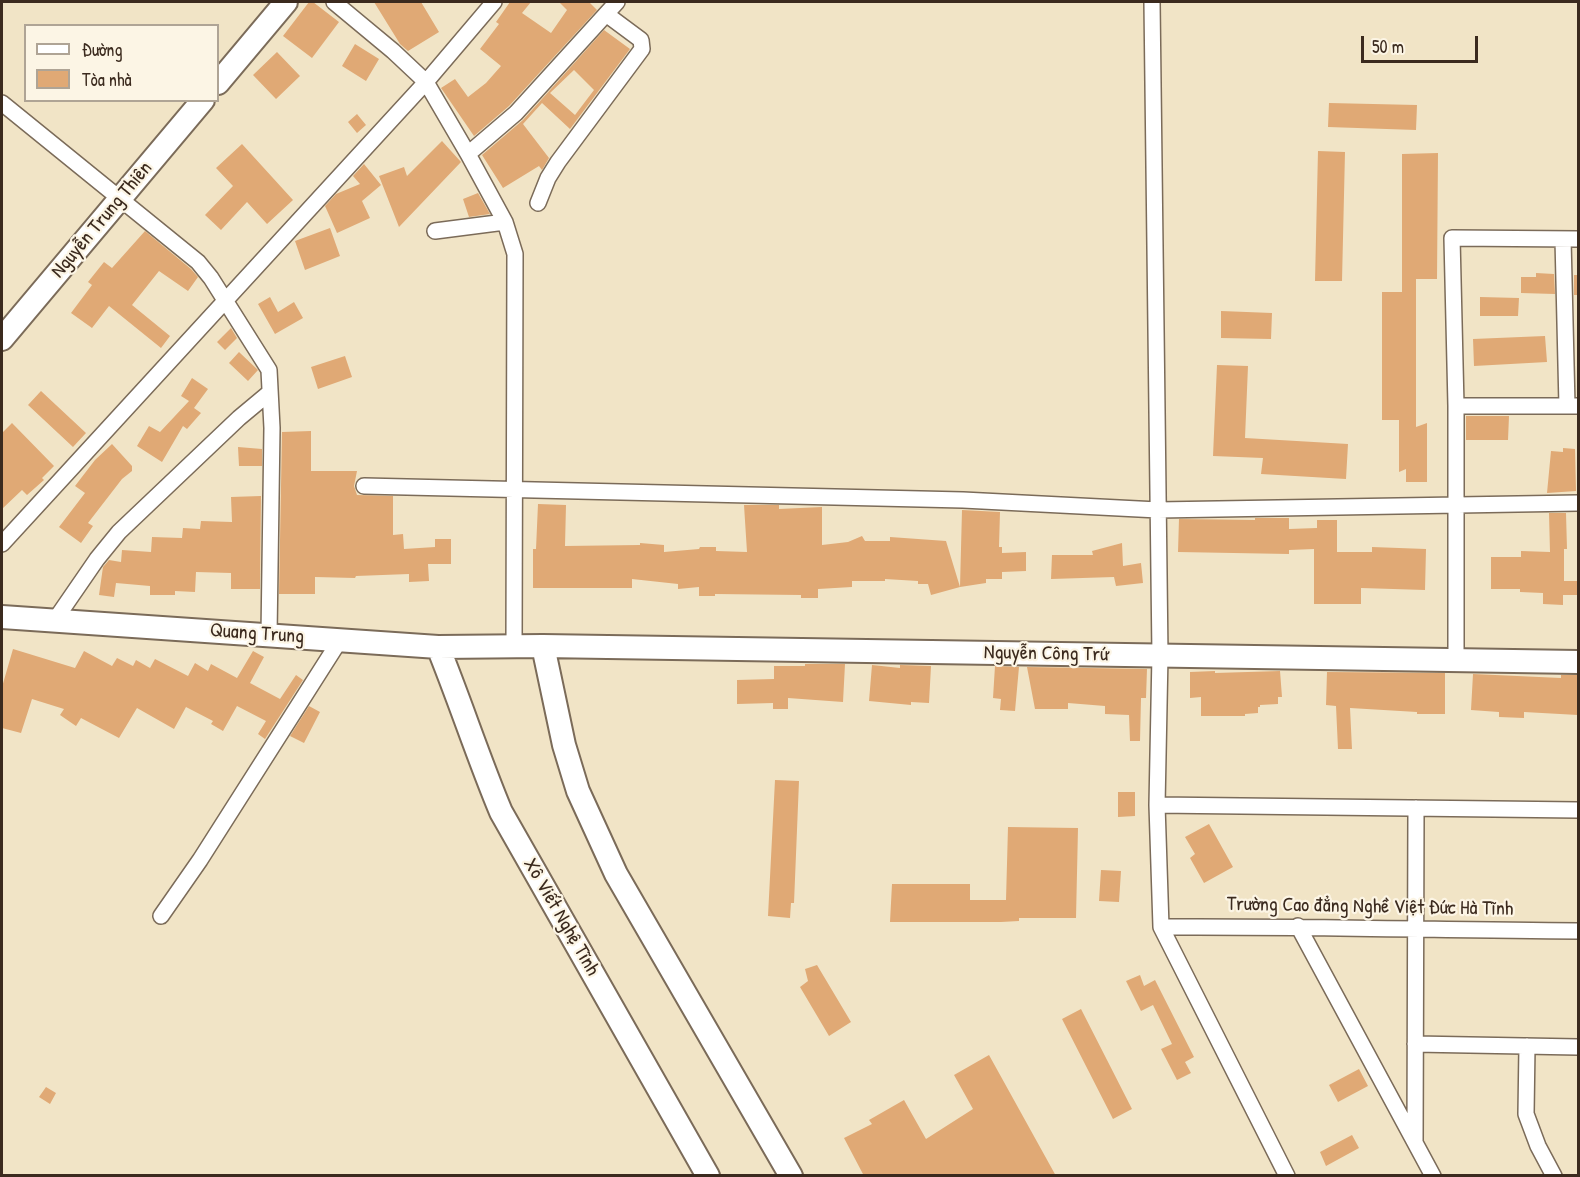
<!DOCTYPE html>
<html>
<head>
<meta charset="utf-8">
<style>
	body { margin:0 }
	#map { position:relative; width:1580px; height:1177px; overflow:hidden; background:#f1e4c6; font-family:"Patrick Hand",sans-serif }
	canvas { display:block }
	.frame { position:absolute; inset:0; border:3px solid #3b2a1e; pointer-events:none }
	.legend { position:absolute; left:24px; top:24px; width:195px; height:78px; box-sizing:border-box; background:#fcf5e5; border:2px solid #afa495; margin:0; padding:8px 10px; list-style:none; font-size:18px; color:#3b2a1e }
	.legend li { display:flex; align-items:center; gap:12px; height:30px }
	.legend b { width:30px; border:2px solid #afa495 }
	.scale { position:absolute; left:1361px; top:36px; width:117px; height:27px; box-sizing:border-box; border:3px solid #3b2a1e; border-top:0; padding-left:8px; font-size:18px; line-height:21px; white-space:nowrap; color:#3b2a1e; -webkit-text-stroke:4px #fcf5e5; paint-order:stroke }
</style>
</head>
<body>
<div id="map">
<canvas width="1580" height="1177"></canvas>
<div class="frame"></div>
<ul class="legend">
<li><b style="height:8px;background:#fff"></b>Đường</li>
<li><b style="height:16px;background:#e0a975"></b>Tòa nhà</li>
</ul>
<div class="scale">50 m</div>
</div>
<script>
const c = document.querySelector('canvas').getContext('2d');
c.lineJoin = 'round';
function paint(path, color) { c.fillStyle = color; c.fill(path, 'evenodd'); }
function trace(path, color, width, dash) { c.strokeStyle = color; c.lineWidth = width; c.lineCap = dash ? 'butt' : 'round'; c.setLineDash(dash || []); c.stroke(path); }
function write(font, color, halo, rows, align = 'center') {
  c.font = font + ' "Patrick Hand",sans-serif'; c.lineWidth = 4.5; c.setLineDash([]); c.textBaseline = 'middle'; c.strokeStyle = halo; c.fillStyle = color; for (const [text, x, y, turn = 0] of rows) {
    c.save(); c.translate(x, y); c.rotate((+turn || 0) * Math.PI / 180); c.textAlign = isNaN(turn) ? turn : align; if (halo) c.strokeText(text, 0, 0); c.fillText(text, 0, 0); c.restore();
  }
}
paint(new Path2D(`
	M309 2H313L339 22 312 58 283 36Z
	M374 2H421L439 32 408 51 400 44Z
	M510 2H531L522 13 551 33 567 10 559 2H589L597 10 509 106 474 136 441 88 455 79 468 97 486 83 501 66 480 49 499 24 496 22Z
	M604 30 630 49 570 129 542 103 523 124 549 158 542 170 539 166 503 188 482 155 523 120ZM574 70 594 90 575 115 550 93Z
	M355 44 379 59 366 81 342 66Z
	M277 52 300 76 276 99 253 75Z
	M1329 103 1417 105 1416 130 1328 127Z
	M357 114 366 125 357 133 348 122Z
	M442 141 461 162 399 227 379 176 404 167 407 176Z
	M242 144 293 200 267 224 247 202 221 230 205 215 233 186 216 168Z
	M1318 151 1345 152 1342 281H1315Z
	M1438 153 1437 279H1416V427L1427 423V482H1406V469L1399 472V420H1382V292H1402V154Z
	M364 164 381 185 362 201 370 218 337 233 325 206 336 194 360 184 353 176Z
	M478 193 490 214 469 217 463 199Z
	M330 228 340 256 305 270 295 241Z
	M145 231 191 269 198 277 188 291 159 271 132 305 170 336 161 348 109 306 92 328 71 313 92 285 88 282 104 262 112 268Z
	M1536 273 1554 274 1555 294 1521 293V277H1536Z
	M1574 275H1578V295H1574Z
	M270 297 278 312 294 302 303 318 275 334 258 304Z
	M1480 297 1519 298 1518 316H1480Z
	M1221 311 1272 313 1271 339 1221 338Z
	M231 328 237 338 225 350 217 342Z
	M1545 336 1547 362 1474 366 1473 339Z
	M239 352 258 370 248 381 229 363Z
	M345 356 352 377 318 389 311 367Z
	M1217 365 1248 366 1245 438 1348 444 1346 479 1261 474 1263 458 1213 456Z
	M192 378 208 389 194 408 201 413 187 429 183 426 162 462 137 446 149 426 160 432 189 401 181 396Z
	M41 391 86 433 73 447 28 405Z
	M1466 416H1509L1508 440H1466Z
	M12 423 54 466 42 478 44 480 27 495 22 490 2 509V433Z
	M311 431V471H357L354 486 357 495 393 496V535L403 534 404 549 435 547V539H451V564H428L429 581 409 582V574L356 576 355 578 315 577V594H279L282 432Z
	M112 444 132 466V471L122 479 88 523 93 526 81 543 59 527 85 493 75 486 95 460Z
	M238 447 262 449V466H239Z
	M1563 448 1575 449 1576 491 1547 493 1551 451 1563 452Z
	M261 496 260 589H231V573L196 572 195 592 175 591V595H150V586L116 583 114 597 99 595 103 567 109 560 121 562 122 550 151 552 152 537 182 538 183 528 200 529 201 521 232 522 231 497Z
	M538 504 566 505 565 546 640 545V543L664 545V552L699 549 700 547H716V551L747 552 744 505H779V509L822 507V545L848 542 862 536 865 541H890V537L946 541 960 587 931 595 928 584H918V581L885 579V581H852V587L818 589V598H801V595L715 594V596H699V587L678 589V584L632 579V588H533V549H536Z
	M962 510 1000 512 999 547H1002V553L1026 552V571L1002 572V579H986V583L960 587Z
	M1549 513H1566L1567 549H1564V581H1578V595H1563V605L1543 604V593L1520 592V589H1491V557H1521V551L1550 552Z
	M1255 518H1289V529L1317 528V520H1337V552H1372V547L1426 549 1425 590 1361 588V604H1314V549L1289 550V554L1178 552 1179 519 1255 520Z
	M1122 543 1123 566 1141 563 1143 583 1116 586 1114 577 1051 579 1052 555H1093L1092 551Z
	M13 649 75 668 84 651 112 666 117 658 133 666 136 660 150 668 155 659 188 676 195 663 208 671 211 664 237 678 253 651 264 657 250 683 280 699 296 675 303 680 265 739 258 734 266 721 237 706 223 731 211 724 213 721 186 707 174 729 137 708 119 738 81 718 76 726 60 715 64 709 32 699 21 733 2 728V687Z
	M805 664H845L843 702 788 698V709H773V703L737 704V680L774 679V666H805Z
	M872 665 900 668V665L931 666 929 703 911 702V705L869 701Z
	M995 666 1019 667 1015 711 1000 710 1001 699 993 698Z
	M1027 667 1147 669 1146 698H1141L1140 741H1130L1129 715 1105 714V706L1068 703V709H1035Z
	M1215 671V673L1280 671 1282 697H1278V704L1260 705V707H1258V713L1245 714V716H1201V697L1190 698V672Z
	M1327 672 1445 673V714H1417V712L1350 708 1352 749H1338L1336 706 1326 705Z
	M1473 674 1561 678V675H1578V715L1524 712V718L1499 717V712L1471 710Z
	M309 706 320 712 304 743 290 736Z
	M775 780 799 781 794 903H791L790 918 768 916Z
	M1118 792H1135V816L1118 817Z
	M1209 824 1233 867 1204 883 1190 858 1195 854 1185 837Z
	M1008 827 1078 828 1076 918H1019V921L1001 922H890L892 884H970V900H1006Z
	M1101 870 1121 871 1119 902 1099 901Z
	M817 965 851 1022 829 1036 800 987 808 981 805 969Z
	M1140 975 1144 986 1155 980 1194 1057 1185 1062 1191 1073 1177 1080 1161 1049 1172 1044 1153 1005 1141 1011 1126 981Z
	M1081 1009 1132 1109 1113 1119 1062 1019Z
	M989 1055 1056 1176H864L844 1138 872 1124 869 1120 904 1100 926 1139 973 1109 954 1075Z
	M1359 1069 1368 1086 1338 1102 1329 1085Z
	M46 1087 56 1093 50 1104 39 1097Z
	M1352 1135 1359 1148 1326 1166 1320 1152Z`), '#e0a975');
const street = new Path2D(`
	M334 2 393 51 426 82 468 154 505 222 515 254 514 647
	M1152 2 1160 655 1157 805 1161 927 1287 1176
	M2 103 198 262 211 278 269 370 272 428 269 635
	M468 154 516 113 617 2
	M538 203 548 178 558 162 642 49 641 40 606 14
	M435 231 505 222
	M1563 239 1567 406
	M1456 406H1578
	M364 486 963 500 1158 510 1578 503
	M2 544 426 82 494 2
	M55 620 97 559 119 532 239 418 269 393
	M1456 660V406L1452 238 1578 239
	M1157 805 1578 810
	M161 916 200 860 340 640
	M1298 926 1433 1176
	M1161 927C1300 926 1439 930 1578 931
	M1415 1044 1578 1047
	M1527 1046 1526 1114 1538 1146 1554 1176
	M1415 1141 1416 808`);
const secondary = new Path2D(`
	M218 83 286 2
	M2 339 203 100
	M2 617 438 647 543 646 1578 662
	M543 646 564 745 578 791 616 874 791 1176
	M438 647C460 701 478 757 501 812L708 1176`);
trace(street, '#7b6b59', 18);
trace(secondary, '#7b6b59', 26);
trace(street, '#fff', 15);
trace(secondary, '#fff', 22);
write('20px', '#3b2a1e', '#fcf5e5', [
	["Nguyễn Trung Thiên",102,220,-50],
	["Quang Trung",257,634,4],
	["Nguyễn Công Trứ",1046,654,1],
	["Trường Cao đẳng Nghề Việt Đức Hà Tĩnh",1370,907,1],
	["Xô Viết Nghệ Tĩnh",561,917,60]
]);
</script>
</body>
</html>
